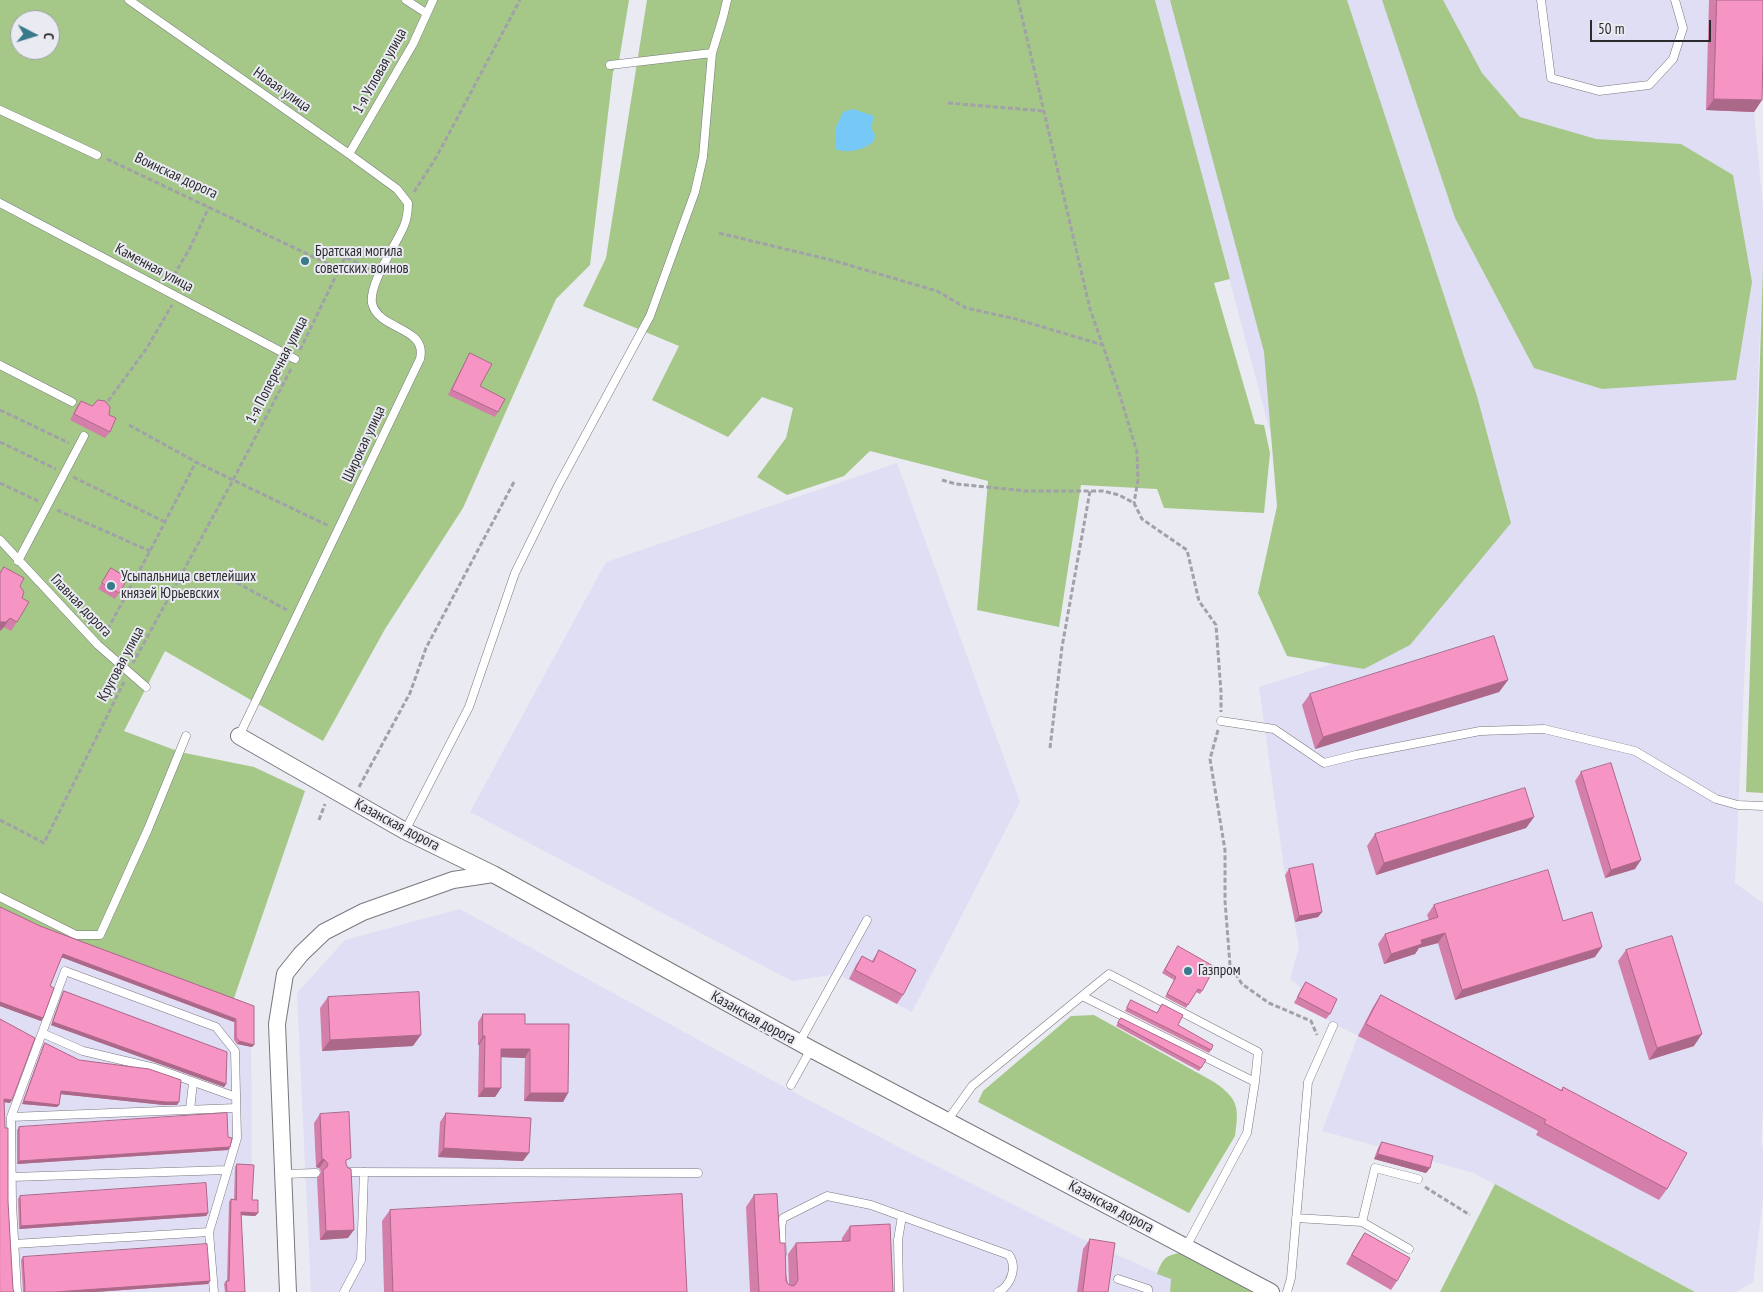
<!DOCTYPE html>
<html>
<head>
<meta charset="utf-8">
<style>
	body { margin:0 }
	#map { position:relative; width:1763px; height:1292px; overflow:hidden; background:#eaeaf2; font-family:"PT Sans Narrow",sans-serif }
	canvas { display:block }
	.north { position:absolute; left:10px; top:10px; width:50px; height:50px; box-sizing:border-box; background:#eaeaf2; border:1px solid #9e9ea4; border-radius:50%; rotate:95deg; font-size:14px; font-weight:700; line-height:20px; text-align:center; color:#2b2b2e }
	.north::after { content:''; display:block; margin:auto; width:18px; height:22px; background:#387a8b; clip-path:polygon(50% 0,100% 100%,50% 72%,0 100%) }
	.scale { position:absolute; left:1590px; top:20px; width:121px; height:22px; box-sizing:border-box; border:2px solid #2b2b2e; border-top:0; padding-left:6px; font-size:15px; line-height:18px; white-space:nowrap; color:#2b2b2e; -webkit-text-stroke:4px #eaeaf2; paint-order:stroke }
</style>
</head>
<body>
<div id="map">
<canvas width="1763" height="1292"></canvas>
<div class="north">С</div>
<div class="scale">50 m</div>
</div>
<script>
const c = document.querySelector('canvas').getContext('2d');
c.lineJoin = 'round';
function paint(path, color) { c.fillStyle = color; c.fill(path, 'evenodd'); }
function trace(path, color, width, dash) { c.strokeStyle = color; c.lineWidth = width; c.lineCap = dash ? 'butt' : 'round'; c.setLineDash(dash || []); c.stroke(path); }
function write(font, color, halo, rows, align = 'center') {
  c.font = font + ' "PT Sans Narrow",sans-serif'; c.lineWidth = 4; c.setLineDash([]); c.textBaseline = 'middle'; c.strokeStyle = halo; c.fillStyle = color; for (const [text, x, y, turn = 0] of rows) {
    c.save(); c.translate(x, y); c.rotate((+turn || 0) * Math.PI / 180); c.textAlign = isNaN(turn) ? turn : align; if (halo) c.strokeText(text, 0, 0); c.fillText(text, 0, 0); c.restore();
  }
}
paint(new Path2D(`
	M1155 0H1757L1754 112 1763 207V266L1735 883 1763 903V1108L1761 1144 1763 1147V1199L1753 1282 1736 1292H1695L1474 1173 1322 1131 1358 1036 1294 1003 1301 988 1290 979 1299 947 1285 875 1259 687 1332 664Z
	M897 463 1020 802 912 1012 837 974 792 981 470 812 606 562Z
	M460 909 799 1095 895 1145 1095 1245 1171 1279 1170 1292H311L297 993 345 940Z
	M0 911 251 1009 252 1203H256L255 1216 240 1215 243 1292H0Z`), '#e0def4');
paint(new Path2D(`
	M0 0H629L619 61 613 72 590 265 556 299 463 508 385 629 323 741 165 651 124 731 180 752 254 767 305 791 233 1001 0 911ZM20 20H50V50H20Z
	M647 0H1155L1230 279 1214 283 1255 424 1264 425 1270 453 1264 513 1164 508 1157 489 1081 485 1059 627 977 610 988 481 870 451 844 476 787 495 757 477 786 438 793 408 762 397 728 437 652 400 679 346 583 306 606 258Z
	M1170 0H1347L1477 396 1511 523 1410 645 1364 669 1287 656 1258 593 1277 506 1264 352Z
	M1382 0H1443L1482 73 1520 117 1596 139 1681 144 1733 175 1752 282 1736 380 1602 389 1534 368 1455 218Z
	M1763 265V793L1746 792Z
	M1094 1015 1214 1082C1239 1099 1239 1108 1235 1136L1189 1213 978 1102 983 1091 1071 1016Z
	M1495 1184 1695 1292H1440Z
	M1180 1253 1253 1292H1170L1171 1279 1157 1274C1162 1260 1165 1255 1180 1253Z`), '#a5c889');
paint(new Path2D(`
	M853 109 874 116 871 128 875 135 874 141C865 150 847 154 835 149L836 127 843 112Z`), '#76c9f6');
const service = new Path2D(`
	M129 0 349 154 397 189 408 203C408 211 407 219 404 226 396 245 369 283 372 303 378 331 428 326 420 359L239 736
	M406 0 426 13
	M1541 0 1551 78 1599 91 1649 85 1673 59 1683 28 1675 0
	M610 65 712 53
	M0 110 97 155
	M349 154 413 44 433 0
	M0 203 295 359
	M0 365 72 402
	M0 540 98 645 146 687
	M18 561 84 436
	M1221 721 1274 729 1324 763 1356 755 1480 731 1544 729 1635 751 1716 799 1738 805 1763 806
	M405 831 469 707 515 573 558 486 650 316 695 192 703 157 712 53 723 17 727 0
	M0 897 76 935H100L148 829 186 736
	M1082 996 1109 974 1258 1052 1255 1082
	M42 1033 83 1051 155 1068 236 1097
	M799 1043 867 920
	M791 1085 811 1049
	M190 1110 193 1082
	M11 1117 236 1108
	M947 1121 972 1086 1082 996 1255 1082 1247 1133 1186 1247
	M345 1172 698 1173
	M283 1174 316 1173
	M12 1177 227 1170
	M1296 1218 1362 1222 1409 1249
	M1362 1222 1375 1168 1418 1179
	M14 1244 209 1232
	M782 1254 781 1227 783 1218 827 1196 871 1205 1009 1255C1011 1258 1013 1263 1013 1267 1013 1277 1007 1288 998 1292
	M1118 1279 1148 1289V1292
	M17 1292 12 1204 11 1117 65 971 216 1027 235 1051 237 1138 209 1232 214 1292
	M344 1292 361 1260 364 1172
	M899 1292 898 1240 902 1216
	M1287 1292 1291 1278 1308 1082 1333 1026`);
const minor = new Path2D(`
	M239 736 405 831 493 874 811 1049 1271 1292
	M288 1292 277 1024 285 974 301 954 324 932 363 912 453 880 493 874`);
trace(service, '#78787f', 9);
trace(minor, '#78787f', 18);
trace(new Path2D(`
	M1018 0 1090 309 1118 389 1137 452 1138 480 1134 503
	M948 103 1044 111
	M107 159 339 269
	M414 192 437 156 520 0
	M719 233 835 261 937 291 966 308 1016 319 1103 345
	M170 282 190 248 209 207
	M300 350 345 257 371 269
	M291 369 233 480 329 526
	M108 401 147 348 172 305
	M0 410 69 443
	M129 425 196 462 233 480 133 663
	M0 442 56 469
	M73 477 165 522
	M942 480 956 484 1025 491H1103L1119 495 1134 503 1142 519 1187 550 1199 601 1216 625 1221 692V712
	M0 483 38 501
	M57 510 150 551
	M230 579 287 610
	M104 636 150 551 196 462
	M1218 730 1210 759 1225 850V901L1230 965 1242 984 1269 1003 1311 1021 1317 1035
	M1050 748 1062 647 1090 491
	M359 787 410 693 426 648 514 482
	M0 820 44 843 124 682
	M319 820 325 804
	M1425 1187 1470 1215`), '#a1a1a8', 3, [5, 2.5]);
trace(service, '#fff', 8);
trace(minor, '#fff', 16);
paint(new Path2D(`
	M1709 0H1763L1762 100 1754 112 1706 110Z
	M470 353 480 386 498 412 495 417 448 395 467 358Z
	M81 401 109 415 110 432 105 438 70 420 77 406Z
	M4 567 20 586 17 622 11 631 4 627 0 631V572Z
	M111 568 119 593 115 599 98 589Z
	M1508 680 1499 692 1315 749 1302 705 1310 694Z
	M1581 772 1635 869 1605 878 1575 781Z
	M1534 817 1526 828 1376 875 1367 846 1375 834Z
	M1289 869 1322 912 1318 917 1295 922 1285 875Z
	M1434 905 1563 921 1595 957 1455 1000 1438 943 1419 948 1415 954 1384 964 1378 944 1385 934 1429 920 1427 915Z
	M0 907 40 926 254 1006 252 1047 237 1044 234 1040V1022L61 957 50 986 43 1018 41 1021 0 1006Z
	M1178 946 1202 991 1200 994 1196 992 1186 1008 1165 997 1174 980 1162 973Z
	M879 950 903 995 897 1004 849 979 856 965 862 956 872 961Z
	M1626 950 1694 1046 1649 1060 1618 961Z
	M1306 982 1330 1014 1326 1019 1294 1003 1302 988Z
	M64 991 226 1084 224 1087 51 1025 62 994Z
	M1381 995 1561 1090 1563 1087 1667 1189 1659 1200 1536 1135 1538 1131 1358 1036 1373 1007Z
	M328 997 413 1046 322 1051 320 1008Z
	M1131 1000 1157 1013 1162 1004 1178 1025 1211 1050 1209 1053 1125 1011Z
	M483 1014 525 1024 568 1093 563 1102 524 1101 525 1058 501 1057V1088L495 1097H478L479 1045H478V1022Z
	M1121 1018 1201 1068 1199 1071 1116 1026Z
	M45 1043 79 1060 177 1105H164L61 1094 59 1105 57 1107 22 1104 43 1046Z
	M446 1113 523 1161 438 1157 440 1122Z
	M320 1114 346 1165 348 1238 320 1240 317 1178 321 1172 319 1168 316 1167 314 1123Z
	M19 1127 230 1147 228 1150 17 1164V1130Z
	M1382 1142 1430 1168 1426 1173 1374 1159 1378 1148Z
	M237 1164 258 1213 255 1216 241 1215 245 1292H225L224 1284 226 1281H227L229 1202 231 1199 234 1200 235 1167Z
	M754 1195 780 1243 788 1284 789 1285 788 1254 796 1243 842 1241V1238L850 1226 893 1292H750L746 1207Z
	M20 1196 208 1213 206 1216 19 1229 18 1199Z
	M390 1210 687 1292H384L382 1221Z
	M1365 1233 1397 1281 1391 1290 1346 1264 1359 1241Z
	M1090 1239 1108 1292H1077L1083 1249Z
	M23 1257 210 1281 208 1284 95 1292H23L21 1260Z`), '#d47fa9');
paint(new Path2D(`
	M1714 99 1762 100 1754 112 1706 110Z
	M10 618 4 627 0 631V622Z
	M1508 680 1499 692 1315 749 1323 737Z
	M1534 817 1526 828 1376 875 1384 863Z
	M1641 860 1635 869 1605 878 1611 870Z
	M1322 912 1318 917 1295 922 1299 916Z
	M1445 933 1438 943 1419 948 1415 954 1384 964 1391 954 1421 940Z
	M1602 947 1595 957 1455 1000 1462 990Z
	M63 954 236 1019 234 1022 61 957Z
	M0 1002 43 1018 41 1021 0 1006Z
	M53 1022 226 1084 224 1087 51 1025Z
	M1702 1034 1694 1046 1649 1060 1657 1048Z
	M421 1035 413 1046 322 1051 330 1040Z
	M483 1036H485L479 1045H478Z
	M239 1041 254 1045 252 1047 237 1044Z
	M501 1049H530L525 1058 496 1057Z
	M484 1088H501L495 1097H478Z
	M61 1091 179 1102 177 1105H164L59 1094Z
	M530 1093H568L563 1102 524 1101Z
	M4 1099 12 1100 10 1103 2 1102Z
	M24 1101 59 1105 57 1107 22 1104Z
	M230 1147 228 1150 17 1164 19 1161Z
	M444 1148 529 1153 523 1161 438 1157Z
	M1378 1154 1430 1168 1426 1173 1374 1159Z
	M322 1159 325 1160 319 1168 316 1167Z
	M241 1212 258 1213 255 1216 239 1215Z
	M208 1213 206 1216 19 1229 21 1226Z
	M354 1230 348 1238 320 1240 326 1231Z
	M210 1281 208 1284 95 1292H55Z`), '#ac6889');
const building = new Path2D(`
	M1717 0H1763V52L1762 100 1714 99Z
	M470 353 492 364 480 386 505 399 498 412 452 390Z
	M98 400 105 401 110 407 109 415 116 418 110 432 74 414 81 401 92 406Z
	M4 567 24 578 20 586 24 592 22 598 29 602 17 622 10 618 6 622H0V574Z
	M111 568 128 578 119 593 102 583Z
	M1494 636 1508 680 1323 737 1310 694Z
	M1611 763 1641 860 1611 870 1581 772Z
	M1525 788 1534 817 1384 863 1375 834Z
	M1313 864 1322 912 1299 916 1289 869Z
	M1548 870 1563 921 1592 912 1602 947 1462 990 1445 933 1421 940 1422 944 1391 954 1385 934 1438 917 1434 905Z
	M0 907 40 926 254 1006V1045L239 1041 236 1037V1019L63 954 50 986 54 988 43 1018 0 1002Z
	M1672 936 1702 1034 1657 1048 1626 950Z
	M1178 946 1215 967 1202 991 1198 989 1188 1005 1167 994 1176 977 1165 970Z
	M879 950 916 970 903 995 855 970 862 956 873 962Z
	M1306 982 1337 999 1330 1014 1298 997Z
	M64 991 227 1052 226 1084 53 1022Z
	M419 992 421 1035 330 1040 328 997Z
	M1381 995 1562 1091 1563 1087 1687 1153 1667 1189 1544 1123 1546 1120 1366 1024Z
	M1131 1000 1157 1013 1162 1004 1183 1015 1178 1025 1213 1045 1211 1050 1127 1008Z
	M483 1014H525V1024H569L568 1093H530V1049H501V1088H484L485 1036H483Z
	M1121 1018 1206 1060 1201 1068 1118 1023Z
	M0 1019 35 1038 12 1100 4 1099 5 1128H8V1201L13 1289 14 1292H0Z
	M45 1043 79 1060 149 1069 181 1080 179 1102H166L61 1091 59 1105 24 1101Z
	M349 1112 351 1158 346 1160V1164L348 1168 351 1169 354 1230 326 1231 323 1170 327 1167 328 1164 325 1160 322 1159 320 1114Z
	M227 1113 228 1137 232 1138 230 1147 19 1161V1127Z
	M446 1113 531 1118 529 1153 444 1148Z
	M1382 1142 1433 1156 1430 1168 1378 1154Z
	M237 1164 254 1165 252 1200H258V1213L241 1212 245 1292H227L226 1281H229L231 1199 236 1200Z
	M206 1183 208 1213 21 1226 20 1196Z
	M682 1194 687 1292H393L390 1210Z
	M777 1194 780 1243H785L786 1281 788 1284 792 1286 795 1285 798 1280 796 1243 850 1241V1226L890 1224 893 1292H759L754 1195Z
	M1365 1233 1410 1258 1397 1281 1352 1255Z
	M1090 1239 1115 1243 1108 1292H1083Z
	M207 1244 210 1281 55 1292H24L25 1289 23 1257Z`);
paint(building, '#f694c4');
trace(building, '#ac6889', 1);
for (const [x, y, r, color] of [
	[305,261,5,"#387a8b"],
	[111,586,5,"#387a8b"],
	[1188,971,5,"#387a8b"]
]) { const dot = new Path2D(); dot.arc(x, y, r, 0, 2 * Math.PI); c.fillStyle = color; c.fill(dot); trace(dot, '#eaeaf2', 2); }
write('15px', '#2b2b2e', '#eaeaf2', [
	["1-я Угловая улица",380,71,-61],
	["Новая улица",282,90,35],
	["Воинская дорога",176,176,25],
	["Каменная улица",154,268,28],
	["1-я Поперечная улица",277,370,-63],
	["Широкая улица",364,444,-65],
	["Главная дорога",81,606,46],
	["Круговая улица",121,664,-62],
	["Казанская дорога",397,825,28],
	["Казанская дорога",753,1018,29],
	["Казанская дорога",1111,1207,28]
]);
write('15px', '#2b2b2e', '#eaeaf2', [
	["Братская могила",315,252],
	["советских воинов",315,269],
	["Усыпальница светлейших",121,577],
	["князей Юрьевских",121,594],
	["Газпром",1198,971]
], 'left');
</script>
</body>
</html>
